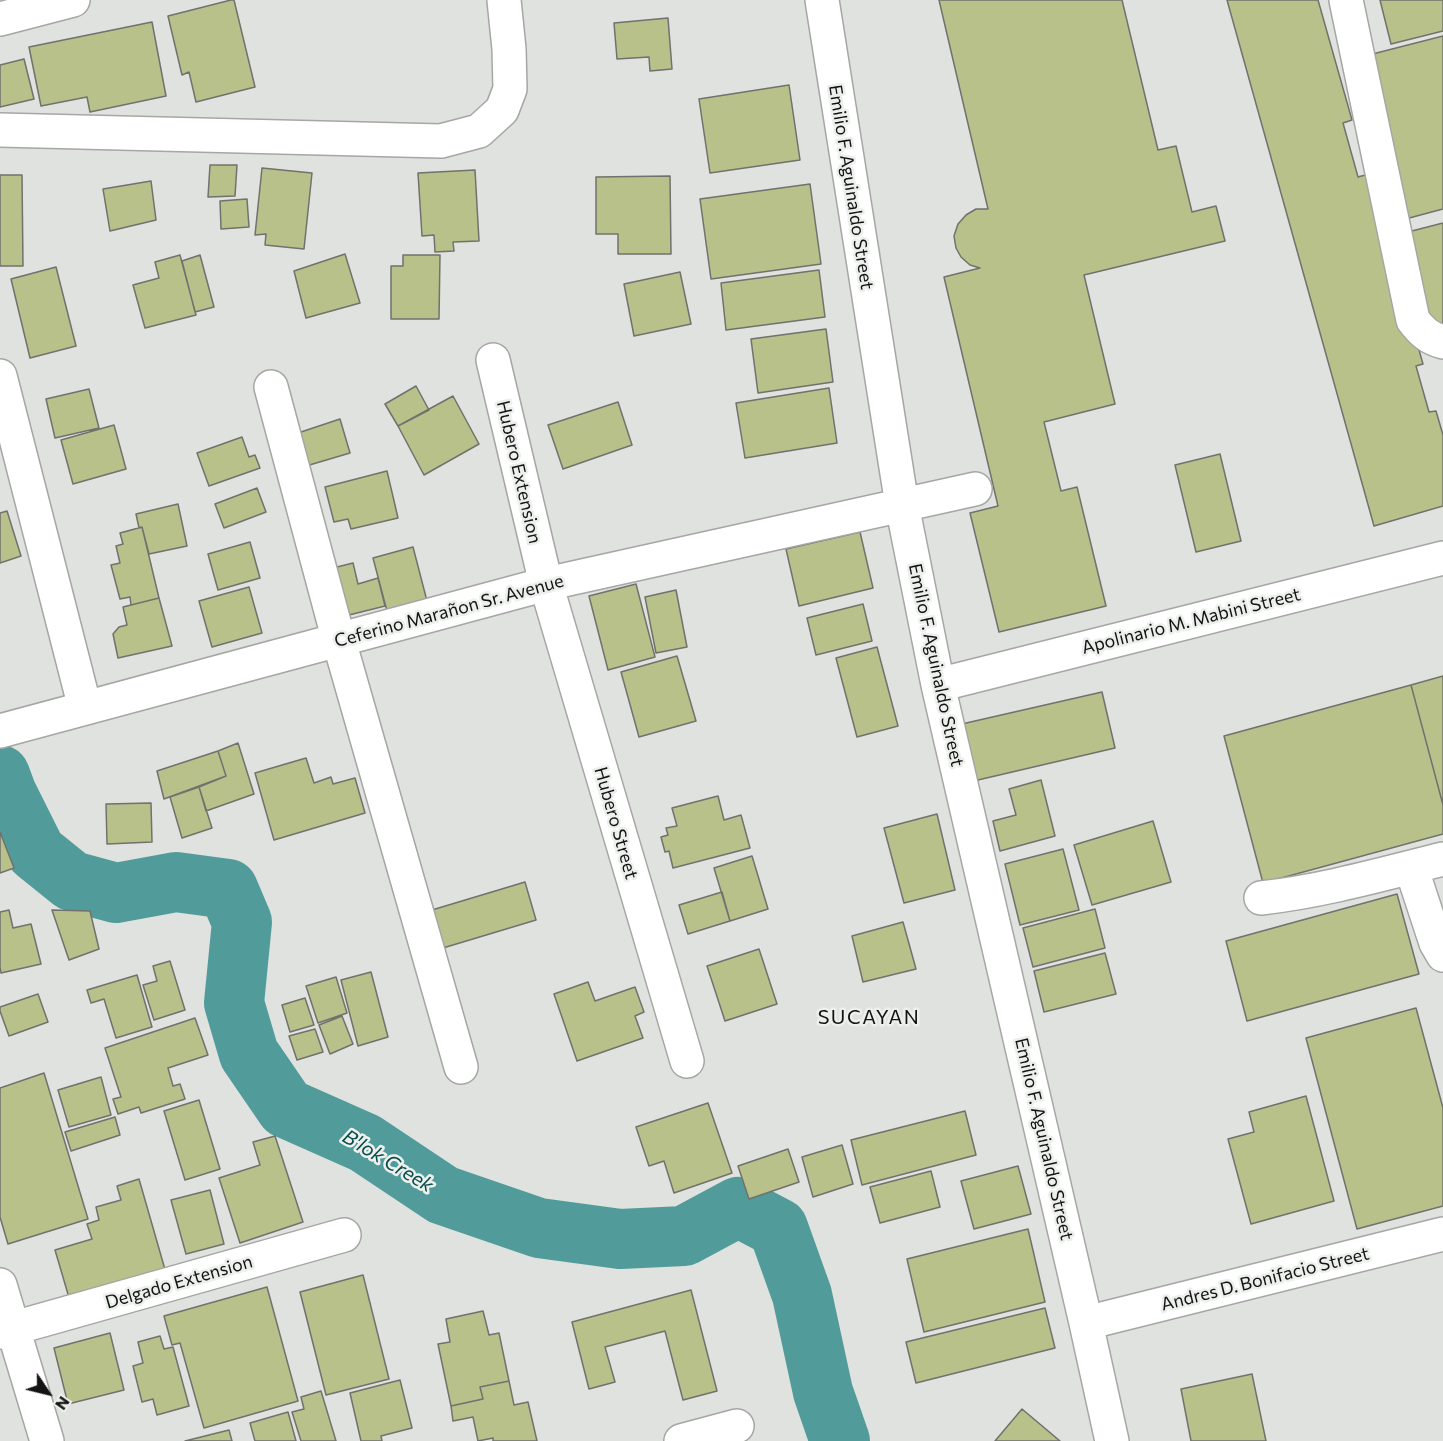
<!DOCTYPE html>
<html>
<head>
<meta charset="utf-8">
<style>
	body { margin:0 }
	#map { position:relative; width:1443px; height:1441px; overflow:hidden; background:#dfe2de; font-family:Commissioner,sans-serif }
	canvas { display:block }
	.north { position:absolute; left:18px; top:1363px; width:60px; height:60px; -webkit-text-stroke:4px #ecefec; paint-order:stroke; rotate:125deg; font-size:16px; font-weight:700; line-height:24px; text-align:center; color:#121312 }
	.north::after { content:''; display:block; margin:auto; width:21px; height:27px; background:#121312; clip-path:polygon(50% 0,100% 100%,50% 72%,0 100%) }
</style>
</head>
<body>
<div id="map">
<canvas width="1443" height="1441"></canvas>
<div class="north">N</div>
</div>
<script>
const c = document.querySelector('canvas').getContext('2d');
c.lineJoin = 'round';
function trace(path, color, width, dash) { c.strokeStyle = color; c.lineWidth = width; c.lineCap = dash ? 'butt' : 'round'; c.setLineDash(dash || []); c.stroke(path); }
function paint(path, color) { c.fillStyle = color; c.fill(path, 'evenodd'); }
function write(font, color, halo, rows, align = 'center') {
  c.font = font + ' Commissioner,sans-serif'; c.lineWidth = 5; c.setLineDash([]); c.textBaseline = 'middle'; c.strokeStyle = halo; c.fillStyle = color; for (const [text, x, y, turn = 0] of rows) {
    c.save(); c.translate(x, y); c.rotate((+turn || 0) * Math.PI / 180); c.textAlign = isNaN(turn) ? turn : align; if (halo) c.strokeText(text, 0, 0); c.fillText(text, 0, 0); c.restore();
  }
}
trace(new Path2D(`
	M0 775 7 794 36 852 72 881 116 893 176 882 228 889 242 922 234 1003 249 1054 286 1108 365 1143 443 1195 539 1228 620 1239 684 1236 738 1207 778 1228 802 1295 823 1392 840 1441`), '#519b9a', 60);
const building = new Path2D(`
	M231 0H234L255 87 196 102 189 72 182 75 168 16Z
	M939 0H1122L1158 150 1176 146 1192 212 1216 206 1225 241 1084 275 1115 404 1044 422 1061 491 1077 487 1106 606 999 632 970 513 998 506 944 277 980 268 970 265 961 257 956 248 954 236 958 224 966 215 976 209H988Z
	M1227 0H1318L1352 120 1343 123 1358 177 1369 174 1423 364 1416 366 1429 412 1436 411 1443 435V506L1374 526Z
	M1380 0H1443V31L1391 44Z
	M668 18 672 69 650 71 649 57 617 59 614 23Z
	M152 22 166 96 90 112 87 97 41 106 29 47Z
	M1443 36V209L1398 221 1357 58Z
	M24 59 34 99 0 107V65Z
	M789 85 800 160 710 173 699 99Z
	M210 165H237L235 196 208 197Z
	M262 168 312 173 304 249 265 245 266 234 255 235Z
	M475 170 479 241 453 242 454 251 435 252 434 235 422 236 418 173Z
	M0 175H22L23 266H0Z
	M670 176 671 254H618V234H596V177Z
	M151 181 156 220 110 231 103 189Z
	M810 184 821 264 711 279 700 199Z
	M247 199 249 227 221 229 220 201Z
	M1443 223V330L1433 332 1408 232Z
	M345 254 360 303 306 318 294 271Z
	M180 255 196 315 145 328 133 285 159 278 155 262Z
	M200 255 214 307 195 312 182 261Z
	M403 255H440L439 319H391V266H403Z
	M56 267 76 346 30 358 11 279Z
	M819 270 825 317 726 330 721 283Z
	M680 272 691 324 634 336 624 284Z
	M826 329 833 382 758 393 751 339Z
	M416 386 429 410 398 426 385 404Z
	M829 388 837 443 745 458 736 403Z
	M89 389 99 428 55 438 46 399Z
	M453 396 479 444 424 475 398 426Z
	M618 402 632 445 563 469 548 425Z
	M340 419 350 453 306 466 298 433Z
	M114 425 126 469 73 484 61 440Z
	M242 437 249 457 255 455 260 468 209 486 197 453Z
	M1220 454 1241 541 1196 552 1175 465Z
	M387 471 398 518 351 529 348 519 334 522 325 487Z
	M257 488 266 512 224 528 215 504Z
	M178 504 187 546 149 554 142 527 139 528 136 514Z
	M7 511 21 556 0 563V513Z
	M142 527 159 598 131 605 130 597 120 599 111 565 120 563 116 546 123 544 120 533Z
	M860 532 873 588 799 606 786 549Z
	M250 542 260 578 218 590 208 554Z
	M413 547 427 601 387 611 373 558Z
	M353 563 358 584 378 578 385 606 345 616 333 568Z
	M636 584 655 657 608 670 589 596Z
	M249 587 262 633 212 647 199 601Z
	M676 590 687 647 656 653 645 597Z
	M159 598 172 646 118 658 113 634 119 627 127 625 123 607Z
	M863 604 872 641 816 655 807 618Z
	M877 647 898 726 857 737 836 658Z
	M677 656 696 721 639 737 621 672Z
	M1443 676V805L1411 685Z
	M1411 685 1443 805V834L1263 883 1224 736Z
	M1102 692 1115 748 965 783 953 726Z
	M238 743 254 794 206 811 199 787 226 776 218 751Z
	M218 751 226 776 164 799 157 771Z
	M306 758 314 783 331 777 333 784 355 778 365 813 274 840 255 773Z
	M1041 780 1055 836 1000 851 993 821 1016 815 1009 789Z
	M199 787 212 828 182 838 170 797Z
	M718 796 724 820 741 815 750 848 673 868 669 851 665 852 661 837 668 835 666 828 677 826 672 808Z
	M151 803 152 842 107 844 106 804Z
	M937 814 955 890 904 903 884 828Z
	M1153 821 1171 882 1092 905 1074 845Z
	M0 832 14 868 0 873Z
	M1063 849 1079 910 1020 925 1005 864Z
	M752 856 768 909 730 921 714 868Z
	M525 882 536 920 443 948 432 910Z
	M722 892 730 921 688 934 679 905Z
	M1397 894 1419 974 1247 1021 1226 941Z
	M1095 909 1105 948 1033 967 1023 928Z
	M9 910 13 928 31 924 41 964 1 973 0 967V912Z
	M52 910 90 911 99 949 69 960Z
	M903 922 916 969 863 982 852 936Z
	M759 949 777 1004 725 1021 707 966Z
	M1105 953 1116 994 1044 1012 1034 971Z
	M170 961 185 1010 154 1020 143 985 157 981 153 966Z
	M371 972 388 1037 358 1046 341 980Z
	M137 975 152 1027 116 1038 104 999 91 1003 87 990Z
	M336 977 347 1013 318 1023 306 986Z
	M588 982 595 1001 635 987 644 1012 635 1016 643 1038 577 1061 554 994Z
	M38 994 48 1022 9 1036 0 1011V1007Z
	M305 998 314 1025 290 1032 282 1005Z
	M1416 1008 1443 1108V1206L1357 1229 1306 1038Z
	M342 1016 353 1044 330 1054 319 1025Z
	M195 1018 208 1055 168 1068 173 1086 180 1084 185 1099 141 1113 139 1107 118 1114 113 1099 121 1097 105 1048Z
	M315 1029 323 1052 297 1060 289 1036Z
	M44 1073 88 1219 8 1244 0 1217V1088Z
	M101 1077 111 1115 69 1127 58 1090Z
	M1306 1096 1334 1201 1251 1224 1228 1139 1254 1132 1249 1112Z
	M199 1100 220 1169 185 1180 164 1111Z
	M708 1103 732 1173 674 1193 664 1161 649 1166 636 1127Z
	M965 1111 976 1155 862 1185 851 1140Z
	M115 1117 120 1135 71 1151 65 1132Z
	M275 1136 303 1222 240 1243 219 1178 260 1165 253 1142Z
	M842 1145 853 1184 813 1197 802 1157Z
	M788 1149 799 1182 749 1199 738 1166Z
	M1018 1166 1031 1214 974 1229 961 1181Z
	M931 1171 940 1207 880 1223 870 1187Z
	M139 1179 166 1273 70 1301 55 1250 92 1239 87 1224 99 1220 96 1207 121 1200 117 1186Z
	M210 1190 224 1244 186 1254 171 1200Z
	M1028 1229 1045 1302 924 1332 907 1259Z
	M363 1275 389 1379 326 1395 300 1292Z
	M267 1287 298 1401 204 1428 180 1343 172 1345 164 1316Z
	M691 1290 717 1391 683 1400 665 1331 605 1347 615 1382 589 1389 572 1322Z
	M1045 1308 1055 1348 916 1383 906 1342Z
	M483 1311 489 1335 499 1333 509 1381 480 1387 483 1399 451 1406 438 1344 450 1342 446 1319Z
	M110 1333 124 1390 68 1404 54 1348Z
	M160 1336 164 1349 173 1347 189 1406 157 1415 153 1399 142 1402 133 1366 143 1363 138 1342Z
	M1252 1374 1266 1441H1191L1181 1389Z
	M400 1380 412 1428 381 1436 382 1441H361L350 1393Z
	M509 1381 514 1405 528 1402 537 1441H493V1438L478 1441 473 1417 453 1421 451 1406 483 1399 480 1387Z
	M321 1391 336 1441H301L292 1412 304 1409 301 1397Z
	M1022 1409 1060 1441H995Z
	M288 1412 296 1441H255L250 1423Z
	M229 1430 232 1441H185Z`);
paint(building, '#b9c18a');
trace(building, '#71716e', 1.5);
const minor = new Path2D(`
	M822 0 902 505 938 685 1086 1323 1112 1441
	M1346 0 1413 320C1422 332 1429 338 1443 342
	M0 130 441 141 479 131 502 110 510 89 509 49 504 0
	M493 360 546 584 687 1061
	M0 376 85 708
	M271 387 339 641 461 1067
	M938 685 1443 558
	M0 731 546 584 975 489
	M1411 867 1436 943 1443 955
	M1261 898C1323 891 1383 874 1443 859
	M0 1285 47 1441
	M1086 1323 1443 1234
	M0 1332 344 1235
	M681 1441 737 1426`);
const major = new Path2D(`
	M0 19 73 0`);
trace(minor, '#a5a7a4', 36);
trace(major, '#a5a7a4', 36);
trace(minor, '#fff', 33);
trace(major, '#fff', 33);
write('18px', '#121312', '#ecefec', [
	["Emilio F. Aguinaldo Street",851,187,81],
	["Hubero Extension",519,472,77],
	["Ceferino Marañon Sr. Avenue",449,611,-15],
	["Apolinario M. Mabini Street",1191,621,-14],
	["Emilio F. Aguinaldo Street",936,665,78],
	["Hubero Street",616,823,74],
	["Emilio F. Aguinaldo Street",1044,1139,77],
	["Andres D. Bonifacio Street",1265,1279,-14],
	["Delgado Extension",179,1282,-16]
]);
c.letterSpacing = '1.5px';
write('20px', '#121312', '#ecefec', [
	["SUCAYAN",869,1017]
]);
c.letterSpacing = '0px';
write('italic 20px', '#054c4b', '#ecefec', [
	["B'lok Creek",388,1161,31]
]);
</script>
</body>
</html>
